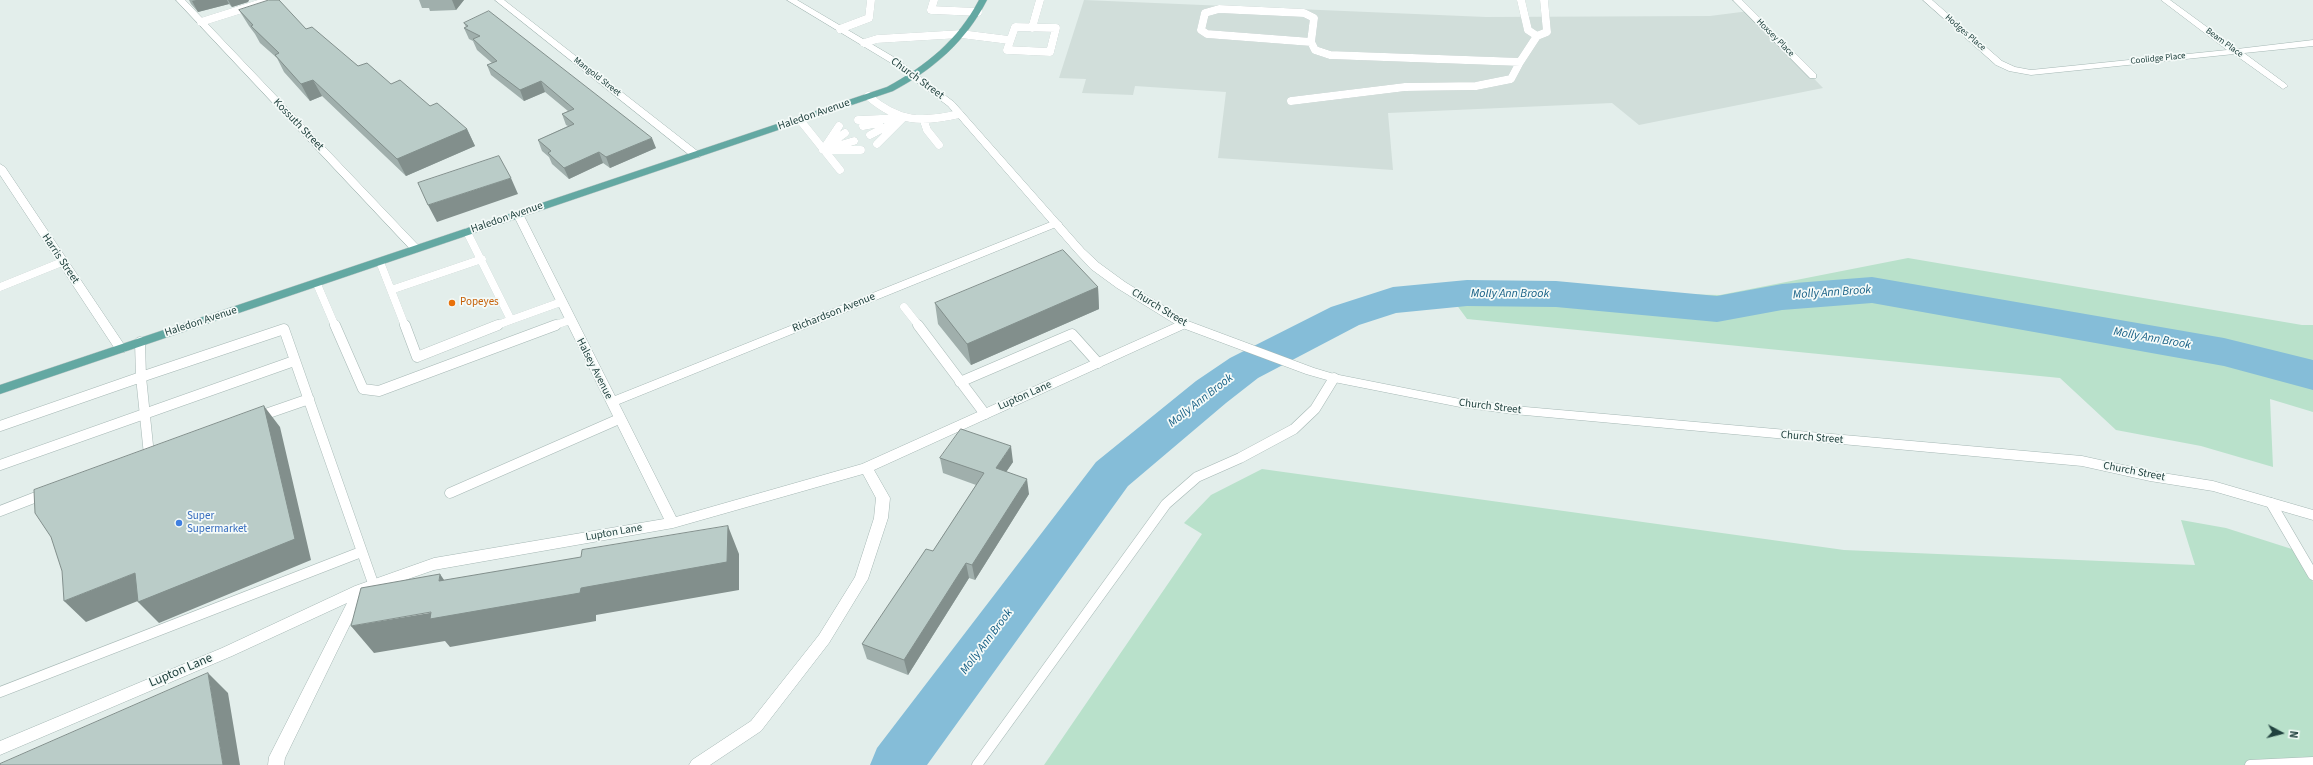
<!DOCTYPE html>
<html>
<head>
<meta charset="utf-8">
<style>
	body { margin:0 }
	#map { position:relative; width:2313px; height:765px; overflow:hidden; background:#e3eeeb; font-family:"Source Sans 3",sans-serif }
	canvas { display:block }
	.north { position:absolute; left:2261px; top:713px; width:40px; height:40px; -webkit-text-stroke:3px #f4faf8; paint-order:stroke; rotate:97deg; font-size:11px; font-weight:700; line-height:16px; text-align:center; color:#20413e }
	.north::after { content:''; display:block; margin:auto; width:14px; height:18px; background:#20413e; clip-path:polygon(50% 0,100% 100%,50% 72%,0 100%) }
</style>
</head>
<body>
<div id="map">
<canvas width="2313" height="765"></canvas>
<div class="north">N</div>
</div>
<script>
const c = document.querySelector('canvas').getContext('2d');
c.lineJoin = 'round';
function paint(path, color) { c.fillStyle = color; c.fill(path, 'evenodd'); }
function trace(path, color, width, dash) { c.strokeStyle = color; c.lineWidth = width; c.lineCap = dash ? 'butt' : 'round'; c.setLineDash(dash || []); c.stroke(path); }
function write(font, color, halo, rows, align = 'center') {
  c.font = font + ' "Source Sans 3",sans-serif'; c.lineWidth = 3.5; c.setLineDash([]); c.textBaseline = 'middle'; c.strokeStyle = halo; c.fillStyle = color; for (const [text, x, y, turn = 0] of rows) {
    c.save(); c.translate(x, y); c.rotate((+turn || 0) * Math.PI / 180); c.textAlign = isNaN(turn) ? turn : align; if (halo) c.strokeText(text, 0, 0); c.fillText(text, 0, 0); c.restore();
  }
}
paint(new Path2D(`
	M1084 0 1486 17 1710 16 1749 11 1823 88 1639 125 1612 103 1388 113 1393 170 1218 158 1226 92 1135 86 1133 95 1082 93 1086 79 1059 78Z`), '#d1deda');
paint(new Path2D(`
	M1908 258 2302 325H2313V412L2270 399 2273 467 2201 446 2116 430 2060 378 1467 319 1445 289 1720 295Z
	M1262 469 1844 550 2195 565 2181 520 2226 528 2298 551 2313 582V765H1044L1202 534 1184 523 1211 495Z`), '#b9e1cb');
paint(new Path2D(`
	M1872 277 2224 338 2313 360V390L2224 366 1872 303 1782 310 1717 322 1556 307 1467 306 1396 313 1359 325 1258 378 1226 403 1128 486 927 765H870L877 748 1096 462 1196 381 1230 358 1331 307 1393 287 1467 280 1556 281 1717 296 1782 284Z`), '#85bdd8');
const serviceFar1 = new Path2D(`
	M934 0 931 10 978 12
	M1521 0 1528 30 1537 36 1547 32 1544 0
	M1219 9 1304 13 1314 18 1311 42 1207 34 1201 30 1205 13Z
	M201 22 271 0
	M1015 27 1056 28 1050 52 1007 50Z
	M1032 28 1040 0
	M840 29 869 18 871 0
	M1311 42 1315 50 1330 55 1520 62 1537 36
	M864 43 877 39 961 34 1009 40
	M868 96C898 122 921 123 959 114
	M1291 101 1405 87 1476 86 1511 79 1520 62
	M800 120 840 170
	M858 120 903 118 877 144
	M924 121 927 130 939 145
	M839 126 823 150H861
	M863 126 879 123
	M870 135 895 122
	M830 144 845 133
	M834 147 854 141
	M467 232 511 320 495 326
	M380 262 405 326
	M317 284 335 326
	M0 287 62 262
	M391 290 482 259
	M904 307 919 326
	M511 320 561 302
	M553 326 570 320`);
const service = new Path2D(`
	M335 325 363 389 379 391 556 325
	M405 325 417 357 498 325
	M918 325 985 414
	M140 342 141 377 284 329 374 586
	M960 382 1072 334 1098 363
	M257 417 309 399
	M0 426 141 377 149 455 144 457
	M0 465 294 361
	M450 493 619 419
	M2271 503 2313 575
	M0 511 44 494
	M0 692 361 552
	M977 765 1166 504 1197 477 1240 458 1294 429 1315 409 1334 378
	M2250 765 2313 762`);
const minor = new Path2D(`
	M176 0H185L420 247 421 249 420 251H412Z
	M495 0H504L700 153V157H692Z
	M1733 0H1742L1816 74V78H1810Z
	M1923 0H1932L2002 61 2015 67 2031 70 2227 50 2161 0H2170L2237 49 2313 40V46L2244 53 2286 84 2288 86 2283 89 2234 54 2031 75 2009 71 1996 65Z
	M0 164 5 167 125 346 127 349 125 352H117L0 175Z
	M518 211 523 214 615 396 1053 221 1057 220 1062 223 1061 225 619 404 676 517 862 464 1180 321 1184 320 1190 324 1188 327 874 470 890 498 888 518 868 579 829 643 761 731 710 765H689L692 760 751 721 819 635 855 577 874 518 876 498 863 474 673 528 434 570 365 594 285 758 284 765H268L269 757 347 603 232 656 0 755V741L222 648 355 586 434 558 664 519 513 214Z`);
const tertiary = new Path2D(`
	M787 0H797L897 59 954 102 1084 249 1099 263 1125 282 1188 321 1314 368 1334 374 1460 399 1514 406 2082 456 2150 471 2213 481 2313 510V520L2213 491 2150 481 2082 466 1514 414 1460 407 1334 382 1306 374 1180 327 1117 288 1091 269 1076 253 948 106 891 63Z`);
const primary = new Path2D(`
	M979 0H987C966 41 934 69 893 91L0 394V385L887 87C926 66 958 40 979 0Z`);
trace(serviceFar1, '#a5b7b4', 8);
trace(service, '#a5b7b4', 11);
trace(minor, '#a5b7b4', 1);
trace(tertiary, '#a5b7b4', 1);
trace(primary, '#c1cac9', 1);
trace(serviceFar1, '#fff', 8);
trace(service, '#fff', 10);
paint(minor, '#fff');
paint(tertiary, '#fff');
paint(primary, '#63a8a2');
paint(new Path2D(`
	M189 0H249L248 2 232 7 229 4 198 12 191 4Z
	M419 0H464L456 10 430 11 429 8H422Z
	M239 10 306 29 358 66 430 106 467 129 475 146 406 176 322 96 310 101 284 72 277 58 260 43 255 34 249 26Z
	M464 23 656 148 610 168 603 163 569 179 552 164 549 157 542 151 538 140 568 126 566 125 562 114 568 111 545 92 524 101 491 75 487 65 492 63 477 50 473 41 469 39 464 28 466 27Z
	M1098 287 1099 309 971 365 938 324 935 303Z
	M940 458 1013 462 1006 472 1029 494 975 580 969 578 908 675 867 659 862 644 933 551 976 485 943 473Z`), '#a0afac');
paint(new Path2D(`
	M196 0H227L229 4 198 12 192 1Z
	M228 0H249L248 2 232 7Z
	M452 0H464L456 10Z
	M313 80 322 96 310 101 301 84Z
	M541 81 545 92 524 101 520 90Z
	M467 129 475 146 406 176 397 159Z
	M652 138 656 148 610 168 606 157Z
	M599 152 603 163 569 179 564 168Z
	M511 178 518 194 437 222 428 205Z
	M1098 287 1099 309 971 365 967 344Z
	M264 406 280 427 311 560 159 623 138 602Z
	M1011 446 1013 462 998 484 996 468Z
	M1027 479 1029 494 975 580 972 565Z
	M728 526 739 554V590L596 615V621L450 647 445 641 374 653 351 626 581 588Z
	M966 563 969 578 908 675 904 660Z
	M135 573 155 594 86 622 64 601Z
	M440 574 459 602 439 581Z
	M208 673 228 693 240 765H223Z`), '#828f8c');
const building = new Path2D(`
	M269 0H279L306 29 312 27 358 66 367 63 391 84 400 80 430 106 437 103 467 129 397 159 313 80 301 84 275 55 279 53 251 26 253 25 239 10Z
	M489 11 652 138 606 157 599 152 564 168 548 153 551 151 538 140 574 124 562 114 574 109 541 81 520 90 487 65 497 61 473 39 480 36 464 28 468 26 464 23Z
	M499 156 511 178 428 205 418 183Z
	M1063 250 1098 287 967 344 935 303Z
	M264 406 295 539 138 602 135 573 64 601 62 571 51 537 35 513 34 490Z
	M961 429 1011 446 996 468 1027 479 972 565 966 563 904 660 862 644 926 549 933 551 984 473 940 458Z
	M728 526 727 562 581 588 580 593 430 619 431 612 351 626 361 588 440 574 439 581 581 557 582 550Z
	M208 673 223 765H0V764Z`);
paint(building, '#baccc8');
trace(building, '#828f8c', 1);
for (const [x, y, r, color] of [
	[452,303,4,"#e8710a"],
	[179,523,4,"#3f7fe0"]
]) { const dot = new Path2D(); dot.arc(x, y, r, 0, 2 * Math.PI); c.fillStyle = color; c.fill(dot); trace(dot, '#f4faf8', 1.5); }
write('9px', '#20413e', '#f4faf8', [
	["Hodges Place",1965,33,41],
	["Hoxsey Place",1775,38,45],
	["Beam Place",2224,43,36],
	["Coolidge Place",2158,59,-6],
	["Mangold Street",597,77,38]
]);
write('11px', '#20413e', '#f4faf8', [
	["Church Street",917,79,36],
	["Haledon Avenue",814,115,-19],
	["Kossuth Street",298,125,46],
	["Haledon Avenue",507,218,-19],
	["Harris Street",60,259,56],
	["Church Street",1159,308,31],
	["Richardson Avenue",834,313,-22],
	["Haledon Avenue",201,322,-18],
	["Halsey Avenue",594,369,63],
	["Lupton Lane",1025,396,-24],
	["Church Street",1490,407,7],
	["Church Street",1812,438,5],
	["Church Street",2134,472,11],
	["Lupton Lane",614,533,-10]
]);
write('11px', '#c56008', '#f4faf8', [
	["Popeyes",460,303]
], 'left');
write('11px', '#366cbe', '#f4faf8', [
	["Super",187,517],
	["Supermarket",187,530]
], 'left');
write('italic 12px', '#145e84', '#f4faf8', [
	["Molly Ann Brook",1832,293,-4],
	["Molly Ann Brook",1510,294],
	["Molly Ann Brook",2152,339,10],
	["Molly Ann Brook",1201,401,-38],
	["Molly Ann Brook",987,642,-53]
]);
write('13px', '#20413e', '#f4faf8', [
	["Lupton Lane",181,671,-23]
]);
</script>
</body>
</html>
